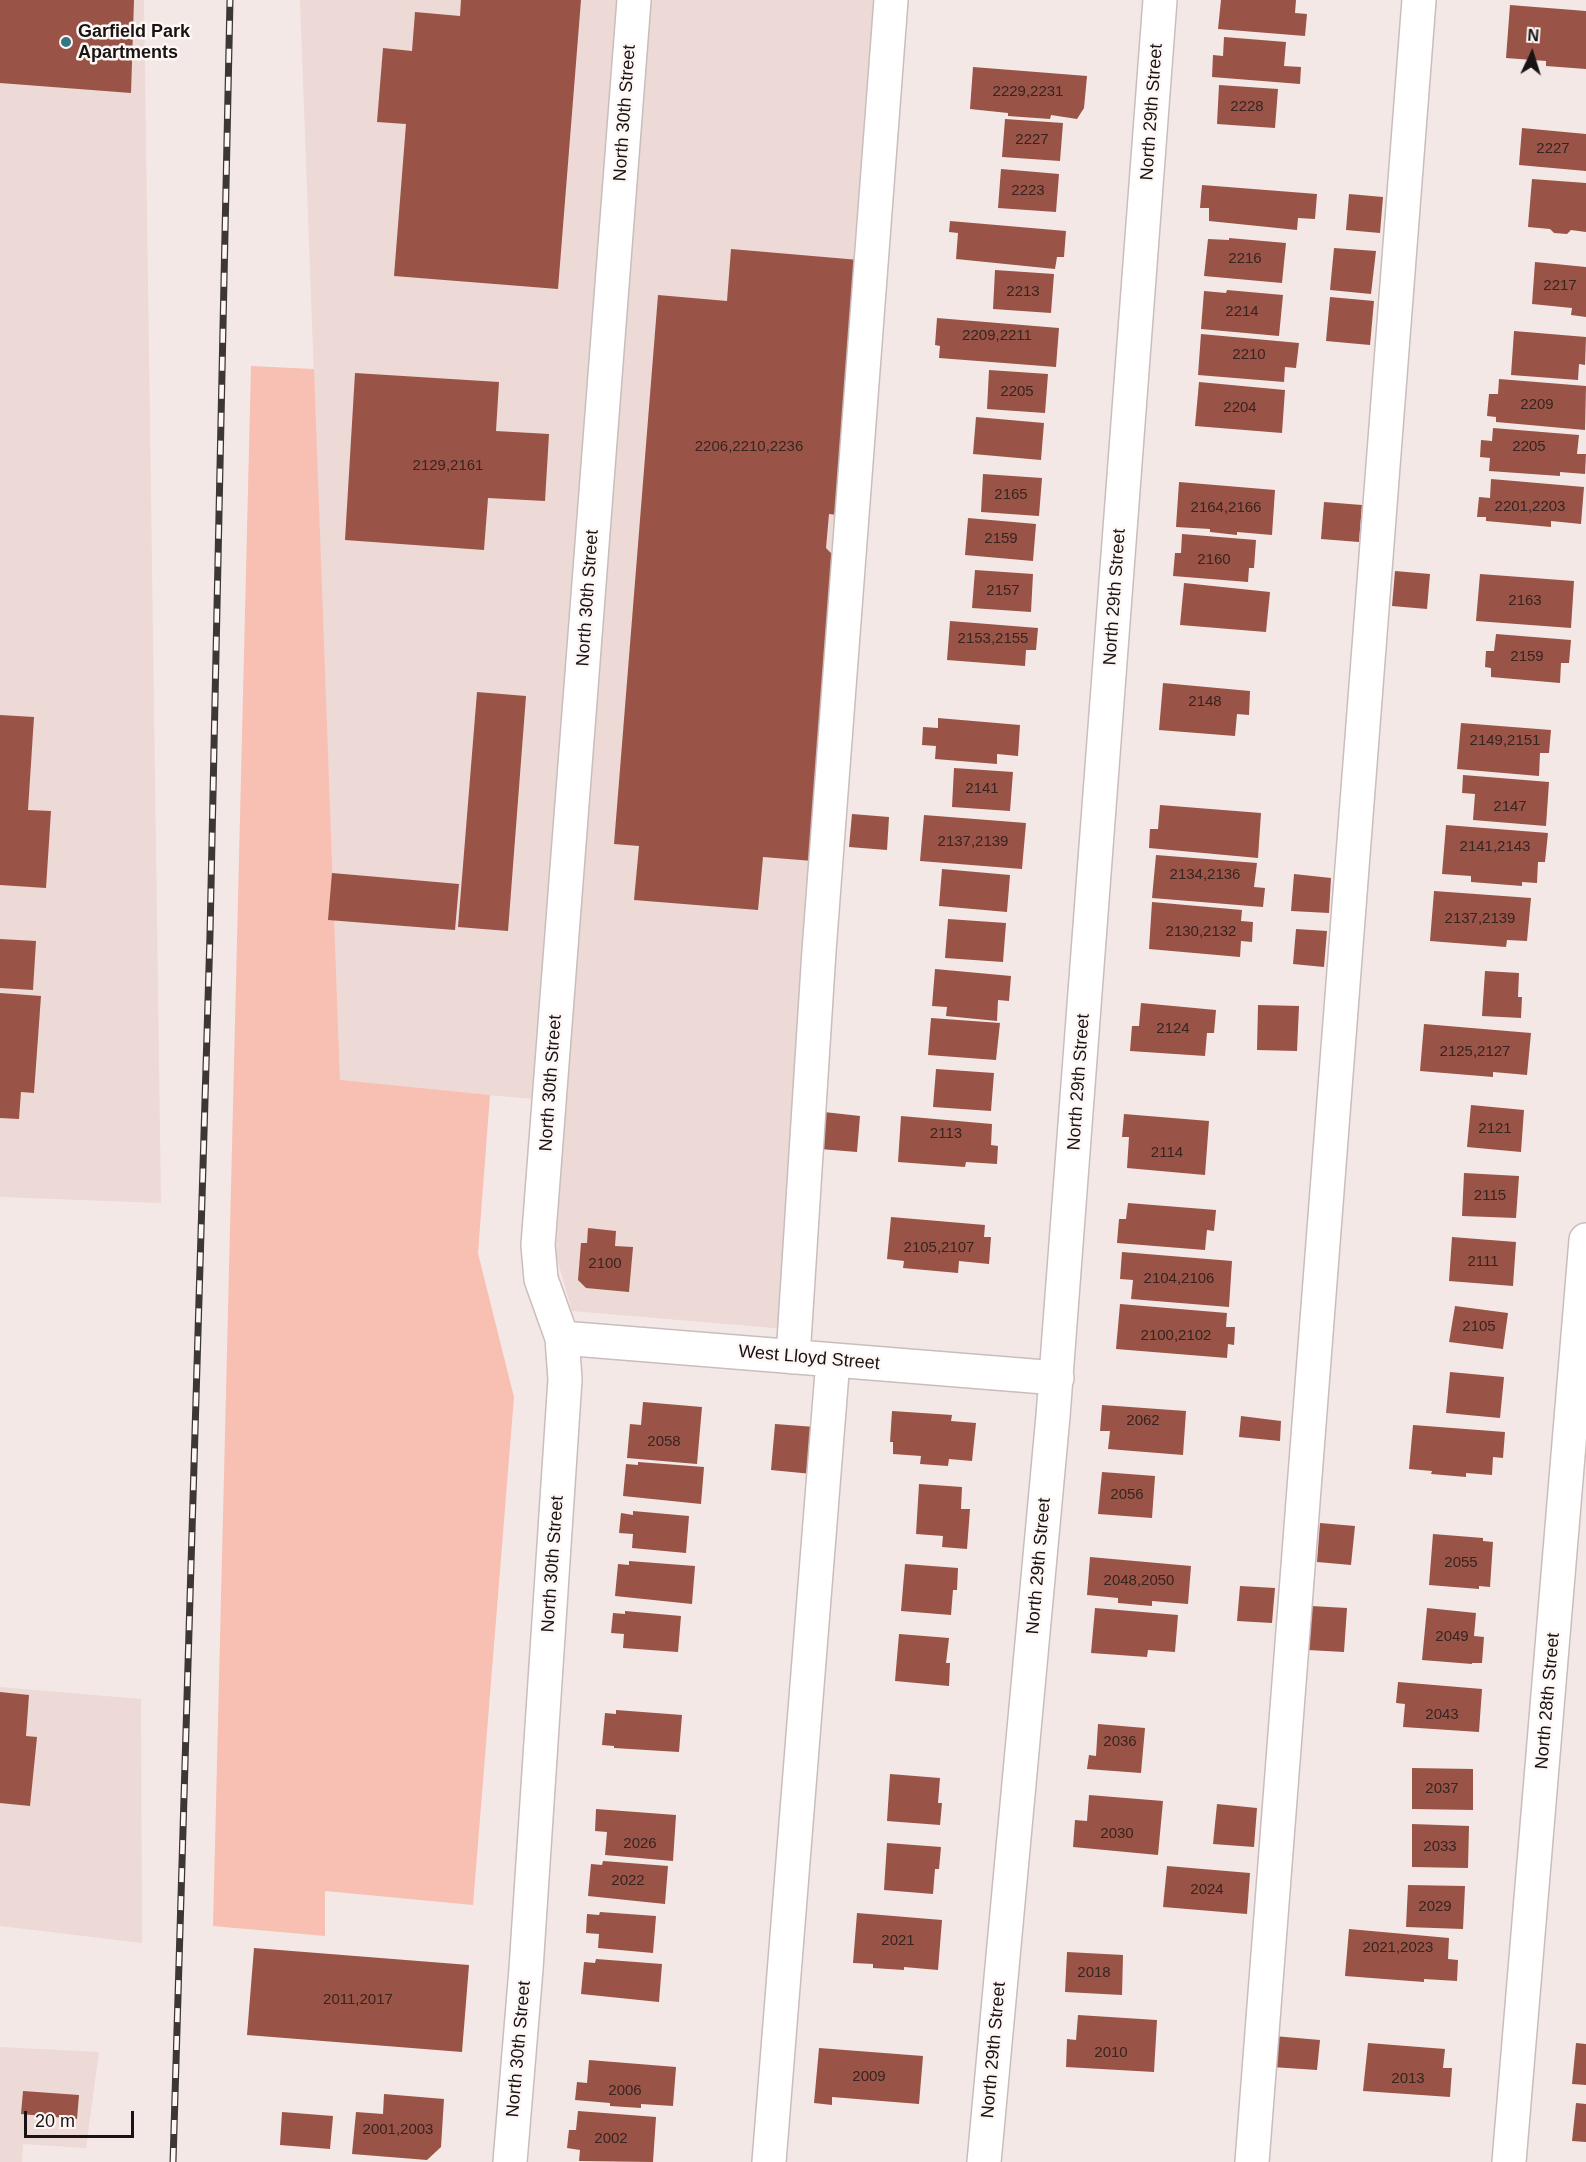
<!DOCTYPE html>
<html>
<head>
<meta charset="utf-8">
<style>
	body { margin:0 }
	#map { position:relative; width:1586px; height:2162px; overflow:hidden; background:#f4e8e6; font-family:Arial,sans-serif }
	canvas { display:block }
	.north { position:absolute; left:1502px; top:24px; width:60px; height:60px; -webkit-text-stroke:4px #fef7f5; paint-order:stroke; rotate:4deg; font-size:16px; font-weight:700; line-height:24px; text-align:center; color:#181413 }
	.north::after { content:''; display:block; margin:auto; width:21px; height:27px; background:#181413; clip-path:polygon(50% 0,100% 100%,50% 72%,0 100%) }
	.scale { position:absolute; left:24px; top:2111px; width:110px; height:27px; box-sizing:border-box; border:3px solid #181413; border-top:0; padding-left:8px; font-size:18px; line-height:21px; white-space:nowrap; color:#181413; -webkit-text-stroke:4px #fef7f5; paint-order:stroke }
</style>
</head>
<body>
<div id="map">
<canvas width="1586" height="2162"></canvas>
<div class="north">N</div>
<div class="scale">20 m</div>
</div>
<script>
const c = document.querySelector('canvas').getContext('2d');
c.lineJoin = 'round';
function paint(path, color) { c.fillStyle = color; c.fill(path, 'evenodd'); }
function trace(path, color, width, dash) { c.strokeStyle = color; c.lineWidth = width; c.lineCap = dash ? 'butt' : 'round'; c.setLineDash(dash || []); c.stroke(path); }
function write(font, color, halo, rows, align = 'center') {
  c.font = font + ' Arial,sans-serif'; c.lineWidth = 5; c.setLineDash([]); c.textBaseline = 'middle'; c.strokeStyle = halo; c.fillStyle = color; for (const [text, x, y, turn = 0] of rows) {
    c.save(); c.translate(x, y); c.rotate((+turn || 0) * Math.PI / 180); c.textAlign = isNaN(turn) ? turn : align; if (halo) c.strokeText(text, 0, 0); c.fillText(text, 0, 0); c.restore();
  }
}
paint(new Path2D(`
	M0 0H144L161 1203 0 1197Z
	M300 0H887L786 1329 572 1311 556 1255 563 1102 340 1081Z
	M0 1687 141 1699 142 1943 0 1926Z
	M0 2047 99 2052 86 2148 23 2144 22 2162H0Z`), '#edd9d5');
paint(new Path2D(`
	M251 366 314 369 340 1080 490 1095 478 1253 514 1397 473 1905 325 1891V1936L213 1926Z`), '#f8bfb3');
paint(new Path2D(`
	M0 0H134L131 93 0 83Z
	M461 0H581L558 289 394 276 406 124 377 122 383 48 412 51 415 12 460 16Z
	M1221 0H1296L1295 13 1307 14 1305 36 1218 29Z
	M1510 5 1586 11V69L1546 66V61L1506 58Z
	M1224 37 1286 42 1284 66 1301 67 1300 84 1212 77 1213 55 1223 56Z
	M973 67 1087 76 1084 108 1077 119 1051 115 1050 119 1008 116V113L970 109Z
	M1219 85 1278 89 1275 128 1217 124Z
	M1005 119 1063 123 1060 161 1002 157Z
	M1522 128 1586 134V171L1519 165Z
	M1001 169 1059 174 1056 212 998 208Z
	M1532 179 1586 183V232L1571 230 1567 234 1554 233 1550 229 1528 227Z
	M1202 185 1317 194 1315 219 1298 218 1297 230 1209 221V208H1200Z
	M1349 194 1383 197 1380 233 1346 230Z
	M950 221 1066 231 1064 257H1057L1055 269 956 259 958 233 949 232Z
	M1229 238 1286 243 1282 283 1204 276 1208 239 1229 240Z
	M1334 248 1376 251 1371 294 1330 290Z
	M731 249 859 260 838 515 829 514 826 548 837 559 813 861 763 857 758 910 634 900 639 846 614 844 658 295 727 301Z
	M1535 262 1586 267V317L1571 315 1572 308 1532 304Z
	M995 270 1054 274 1051 313 993 309Z
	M1227 290 1283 295 1279 336 1201 329 1204 291 1226 293Z
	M1330 297 1374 301 1370 345 1326 341Z
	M937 318 1059 328 1056 367 939 358 940 346 935 345Z
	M1514 331 1586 337 1585 365 1579 364 1578 380 1511 375Z
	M1201 334 1299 343 1296 368 1285 367 1284 382 1198 375Z
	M989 370 1048 374 1045 413 987 409Z
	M355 373 499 382 496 431 549 434 545 501 488 498 484 550 345 540Z
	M1499 379 1586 386 1585 430 1496 422V417L1487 416 1489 394H1498Z
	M1199 382 1285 390 1282 433 1195 426Z
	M976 417 1044 423 1041 460 973 454Z
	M1493 428 1579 435 1577 454H1586L1585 474 1560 472V476L1489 471 1490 458 1480 457 1481 440 1492 441Z
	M983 474 1042 478 1039 516 981 512Z
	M1491 479 1584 487 1581 524 1551 521V527L1486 521V517H1477L1479 497 1490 498Z
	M1179 482 1275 490 1272 535 1237 532V535L1210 532V529L1176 527Z
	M1324 502 1362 505 1359 542 1321 539Z
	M968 518 1036 524 1033 561 965 555Z
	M1182 534 1256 540 1254 568H1249L1248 582 1173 576 1175 553H1181Z
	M975 570 1033 574 1031 612 972 608Z
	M1395 571 1430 574 1427 609 1392 606Z
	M1480 574 1574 581 1571 628 1476 621Z
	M1184 583 1270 592 1266 632 1180 625Z
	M950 621 1038 628 1036 650H1026L1025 666 947 660Z
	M1496 634 1571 640 1569 663H1561L1560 683 1491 677V668L1485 667 1486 651H1494Z
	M1163 683 1250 691 1249 715 1237 714 1235 736 1159 730Z
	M477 692 526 696 508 931 458 927Z
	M0 715 34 717 28 810 51 811 46 888 0 885Z
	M938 718 1020 725 1018 756 997 754V764L935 759 936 746 922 745 923 727 938 728Z
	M1461 723 1551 730 1549 753H1540L1539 776 1457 769Z
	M954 768 1013 772 1010 811 952 807Z
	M1463 775 1549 782 1546 826 1473 820 1475 794 1462 793Z
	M1160 805 1261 813 1258 858 1149 848 1150 829H1158Z
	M852 814 889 817 887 850 849 847Z
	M924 815 1026 823 1022 869 920 861Z
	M1446 825 1548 833 1545 862H1538L1537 883 1522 882V886L1471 882V876L1442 874Z
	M1156 855 1257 863 1254 887 1265 888 1263 907 1152 898Z
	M942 869 1010 875 1007 912 939 906Z
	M332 873 459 884 455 930 328 920Z
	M1294 874 1331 878 1329 913 1291 911Z
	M1434 891 1531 898 1527 941 1507 940 1506 947 1430 941Z
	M1152 902 1242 910 1241 921 1253 922 1252 942 1241 941 1240 957 1149 949Z
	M948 919 1006 923 1003 962 945 958Z
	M1296 929 1327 931 1324 967 1293 964Z
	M0 939 36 941 33 990 0 988Z
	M935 969 1011 976 1009 1001 998 1000 997 1021 946 1016 947 1007 932 1006Z
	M1485 971 1519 973 1518 997H1522L1521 1018 1482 1016Z
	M0 993 41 996 34 1093 21 1092 19 1119 0 1118Z
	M1141 1003 1216 1010 1214 1033H1207L1205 1056 1130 1051 1132 1026H1139Z
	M1258 1005 1299 1006 1297 1051 1257 1050Z
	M931 1018 1000 1023 996 1060 928 1055Z
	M1424 1024 1531 1033 1527 1075 1493 1072V1077L1420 1071Z
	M936 1069 994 1073 991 1111 933 1107Z
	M1471 1105 1524 1110 1521 1152 1467 1147Z
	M824 1112 860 1116 857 1152 820 1149Z
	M1124 1114 1209 1121 1205 1175 1127 1168 1129 1137H1122Z
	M901 1116 992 1124 991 1145 998 1146 997 1164 966 1162 965 1167 898 1162Z
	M1464 1173 1519 1176 1516 1218 1462 1216Z
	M1128 1203 1216 1210 1214 1231 1207 1230 1205 1250 1117 1243 1119 1219H1126Z
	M891 1217 985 1225 984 1237H991L989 1264 959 1261 958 1273 903 1268 904 1261 887 1259Z
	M588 1228 616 1231 615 1246 633 1247 629 1292 586 1288 578 1280 581 1243H587Z
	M1452 1237 1516 1242 1513 1286 1449 1281Z
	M1122 1252 1232 1261 1229 1307 1131 1299 1133 1280 1120 1279Z
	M1120 1304 1227 1313 1226 1327H1235L1234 1345 1228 1344 1227 1358 1116 1349Z
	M1455 1306 1508 1313 1503 1349 1449 1342Z
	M1450 1372 1504 1377 1500 1418 1446 1413Z
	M643 1402 702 1407 697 1464 627 1458 630 1424 641 1425Z
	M1102 1405 1186 1411 1183 1455 1108 1449 1110 1431H1100Z
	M892 1411 952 1415 951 1421 976 1423 972 1461 949 1459 948 1466 920 1464 921 1456 893 1454V1442H890Z
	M1241 1416 1281 1421 1280 1441 1239 1437Z
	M775 1424 815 1427 812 1474 771 1470Z
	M1413 1425 1505 1432 1503 1458 1493 1457 1492 1475 1466 1473V1477L1431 1474 1432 1471 1409 1469Z
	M638 1462 704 1467 701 1504 623 1496 626 1464 638 1465Z
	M1102 1472 1155 1476 1152 1518 1098 1514Z
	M919 1484 962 1487 961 1509H970L967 1549 942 1547 943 1536 916 1534Z
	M633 1511 689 1516 686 1553 632 1548 633 1534 619 1533 621 1513 633 1515Z
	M1320 1523 1355 1526 1351 1565 1317 1562Z
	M1433 1534 1483 1538V1541L1493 1542 1490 1587 1479 1586V1589L1429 1585Z
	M1090 1557 1191 1566 1188 1604 1152 1601V1606L1118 1603V1598L1087 1595Z
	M629 1561 695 1566 692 1604 615 1596 618 1564 629 1565Z
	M905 1564 958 1568 957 1590H953L951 1615 901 1611Z
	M1240 1586 1275 1588 1272 1623 1237 1621Z
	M1311 1606 1347 1608 1344 1652 1308 1650Z
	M1095 1608 1178 1615 1175 1652 1148 1650 1147 1657 1091 1653Z
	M1427 1608 1476 1613 1474 1636 1484 1637 1482 1663H1472V1664L1422 1660Z
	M625 1611 681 1616 678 1652 623 1648 624 1634 611 1633 613 1613 625 1614Z
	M899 1634 949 1638 946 1663H950L949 1686 895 1681Z
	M1398 1682 1482 1689 1479 1732 1403 1727 1405 1704 1396 1703Z
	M0 1692 29 1695 26 1736 37 1737 30 1806 0 1803Z
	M616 1710 682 1715 679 1752 614 1748V1746L602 1745 605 1713 616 1714Z
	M1098 1724 1145 1728 1141 1773 1087 1769 1089 1755 1096 1756Z
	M1412 1768 1473 1769V1810L1412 1809Z
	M890 1774 940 1778 938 1803H942L940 1825 887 1821Z
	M1089 1795 1163 1801 1158 1855 1073 1847 1075 1820 1087 1821Z
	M1217 1804 1257 1808 1254 1847 1213 1844Z
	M596 1809 676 1815 673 1861 605 1855 607 1832 595 1831Z
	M1412 1824 1469 1826 1468 1868 1412 1867Z
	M887 1843 941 1847 939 1869H935L933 1894 884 1890Z
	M603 1861 668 1866 665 1904 588 1896 591 1864 602 1865Z
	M1167 1866 1250 1873 1247 1914 1163 1907Z
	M1408 1885 1465 1886 1463 1929 1406 1927Z
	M600 1912 656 1916 653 1953 598 1948 599 1934 586 1933 587 1914 599 1915Z
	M857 1913 942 1920 938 1970 904 1967V1970L873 1968V1964L853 1963Z
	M1349 1929 1449 1938 1448 1959 1458 1960 1457 1981 1424 1979V1982L1345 1976Z
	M254 1948 469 1965 462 2052 247 2035Z
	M1067 1952 1123 1955 1122 1995 1065 1992Z
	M596 1959 662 1964 659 2002 581 1994 584 1962 595 1963Z
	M1078 2015 1157 2020 1154 2072 1066 2067 1067 2039 1076 2040Z
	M1274 2036 1320 2040 1317 2070 1272 2067Z
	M1368 2043 1445 2049 1443 2068H1452L1450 2097 1363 2091Z
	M1576 2043 1586 2044V2085L1572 2084Z
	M819 2048 923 2056 919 2104 832 2097V2105L814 2103Z
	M589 2060 676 2067 673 2106 641 2104V2108L610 2106V2103L575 2100 577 2082 587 2083Z
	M23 2091 79 2095 77 2119 21 2114Z
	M384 2094 444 2099 441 2147 427 2160 352 2154 356 2112 383 2114Z
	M1576 2103 1586 2104V2142L1572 2141Z
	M578 2111 656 2117 653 2162 579 2161 580 2150 567 2148 569 2130H576Z
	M282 2112 333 2116 330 2149 280 2145Z`), '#995447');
const minor = new Path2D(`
	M562 1338 1057 1378
	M793 1357 819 951 891 0
	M510 2162 526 1969 565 1379 562 1338 541 1279 538 1245 634 0
	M769 2162 833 1360
	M984 2162 1053 1416 1160 0
	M1252 2162 1419 0
	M1509 2162 1586 1240`);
trace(minor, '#c9bebc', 36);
trace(minor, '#fff', 33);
const rail = new Path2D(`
	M173 2162 210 934 230 0`);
trace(rail, '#3c3735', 7);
trace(rail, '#fef7f5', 4.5, [14]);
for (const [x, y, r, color] of [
	[66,42,6,"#317784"]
]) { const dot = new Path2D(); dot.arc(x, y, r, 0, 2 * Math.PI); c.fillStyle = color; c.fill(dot); trace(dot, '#fef7f5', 2); }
write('15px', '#382420', null, [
	["2229,2231",1028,92],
	["2228",1247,107],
	["2227",1032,140],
	["2227",1553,149],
	["2223",1028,191],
	["2216",1245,259],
	["2217",1560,286],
	["2213",1023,292],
	["2214",1242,312],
	["2209,2211",997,336],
	["2210",1249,355],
	["2205",1017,392],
	["2209",1537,405],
	["2204",1240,408],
	["2206,2210,2236",749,447],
	["2205",1529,447],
	["2129,2161",448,466],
	["2165",1011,495],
	["2201,2203",1530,507],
	["2164,2166",1226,508],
	["2159",1001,539],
	["2160",1214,560],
	["2157",1003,591],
	["2163",1525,601],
	["2153,2155",993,639],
	["2159",1527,657],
	["2148",1205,702],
	["2149,2151",1505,741],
	["2141",982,789],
	["2147",1510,807],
	["2137,2139",973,842],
	["2141,2143",1495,847],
	["2134,2136",1205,875],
	["2137,2139",1480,919],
	["2130,2132",1201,932],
	["2124",1173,1029],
	["2125,2127",1475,1052],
	["2121",1495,1129],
	["2113",946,1134],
	["2114",1167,1153],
	["2115",1490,1196],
	["2105,2107",939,1248],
	["2111",1483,1262],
	["2100",605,1264],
	["2104,2106",1179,1279],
	["2105",1479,1327],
	["2100,2102",1176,1336],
	["2062",1143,1421],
	["2058",664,1442],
	["2056",1127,1495],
	["2055",1461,1563],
	["2048,2050",1139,1581],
	["2049",1452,1637],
	["2043",1442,1715],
	["2036",1120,1742],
	["2037",1442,1789],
	["2030",1117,1834],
	["2026",640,1844],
	["2033",1440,1847],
	["2022",628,1881],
	["2024",1207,1890],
	["2029",1435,1907],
	["2021",898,1941],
	["2021,2023",1398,1948],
	["2018",1094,1973],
	["2011,2017",358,2000],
	["2010",1111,2053],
	["2009",869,2077],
	["2013",1408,2079],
	["2006",625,2091],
	["2001,2003",398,2130],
	["2002",611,2139]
]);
write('bold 18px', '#181413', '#fef7f5', [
	["Garfield Park",78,32],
	["Apartments",78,53]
], 'left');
write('18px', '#181413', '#fef7f5', [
	["North 29th Street",1152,112,-86],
	["North 30th Street",625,113,-86],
	["North 29th Street",1115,597,-86],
	["North 30th Street",588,598,-86],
	["North 29th Street",1079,1082,-86],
	["North 30th Street",551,1083,-86],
	["West Lloyd Street",809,1358,5],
	["North 30th Street",553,1564,-86],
	["North 29th Street",1039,1566,-85],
	["North 28th Street",1548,1701,-85],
	["North 30th Street",519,2049,-85],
	["North 29th Street",994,2050,-85]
]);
</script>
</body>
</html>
